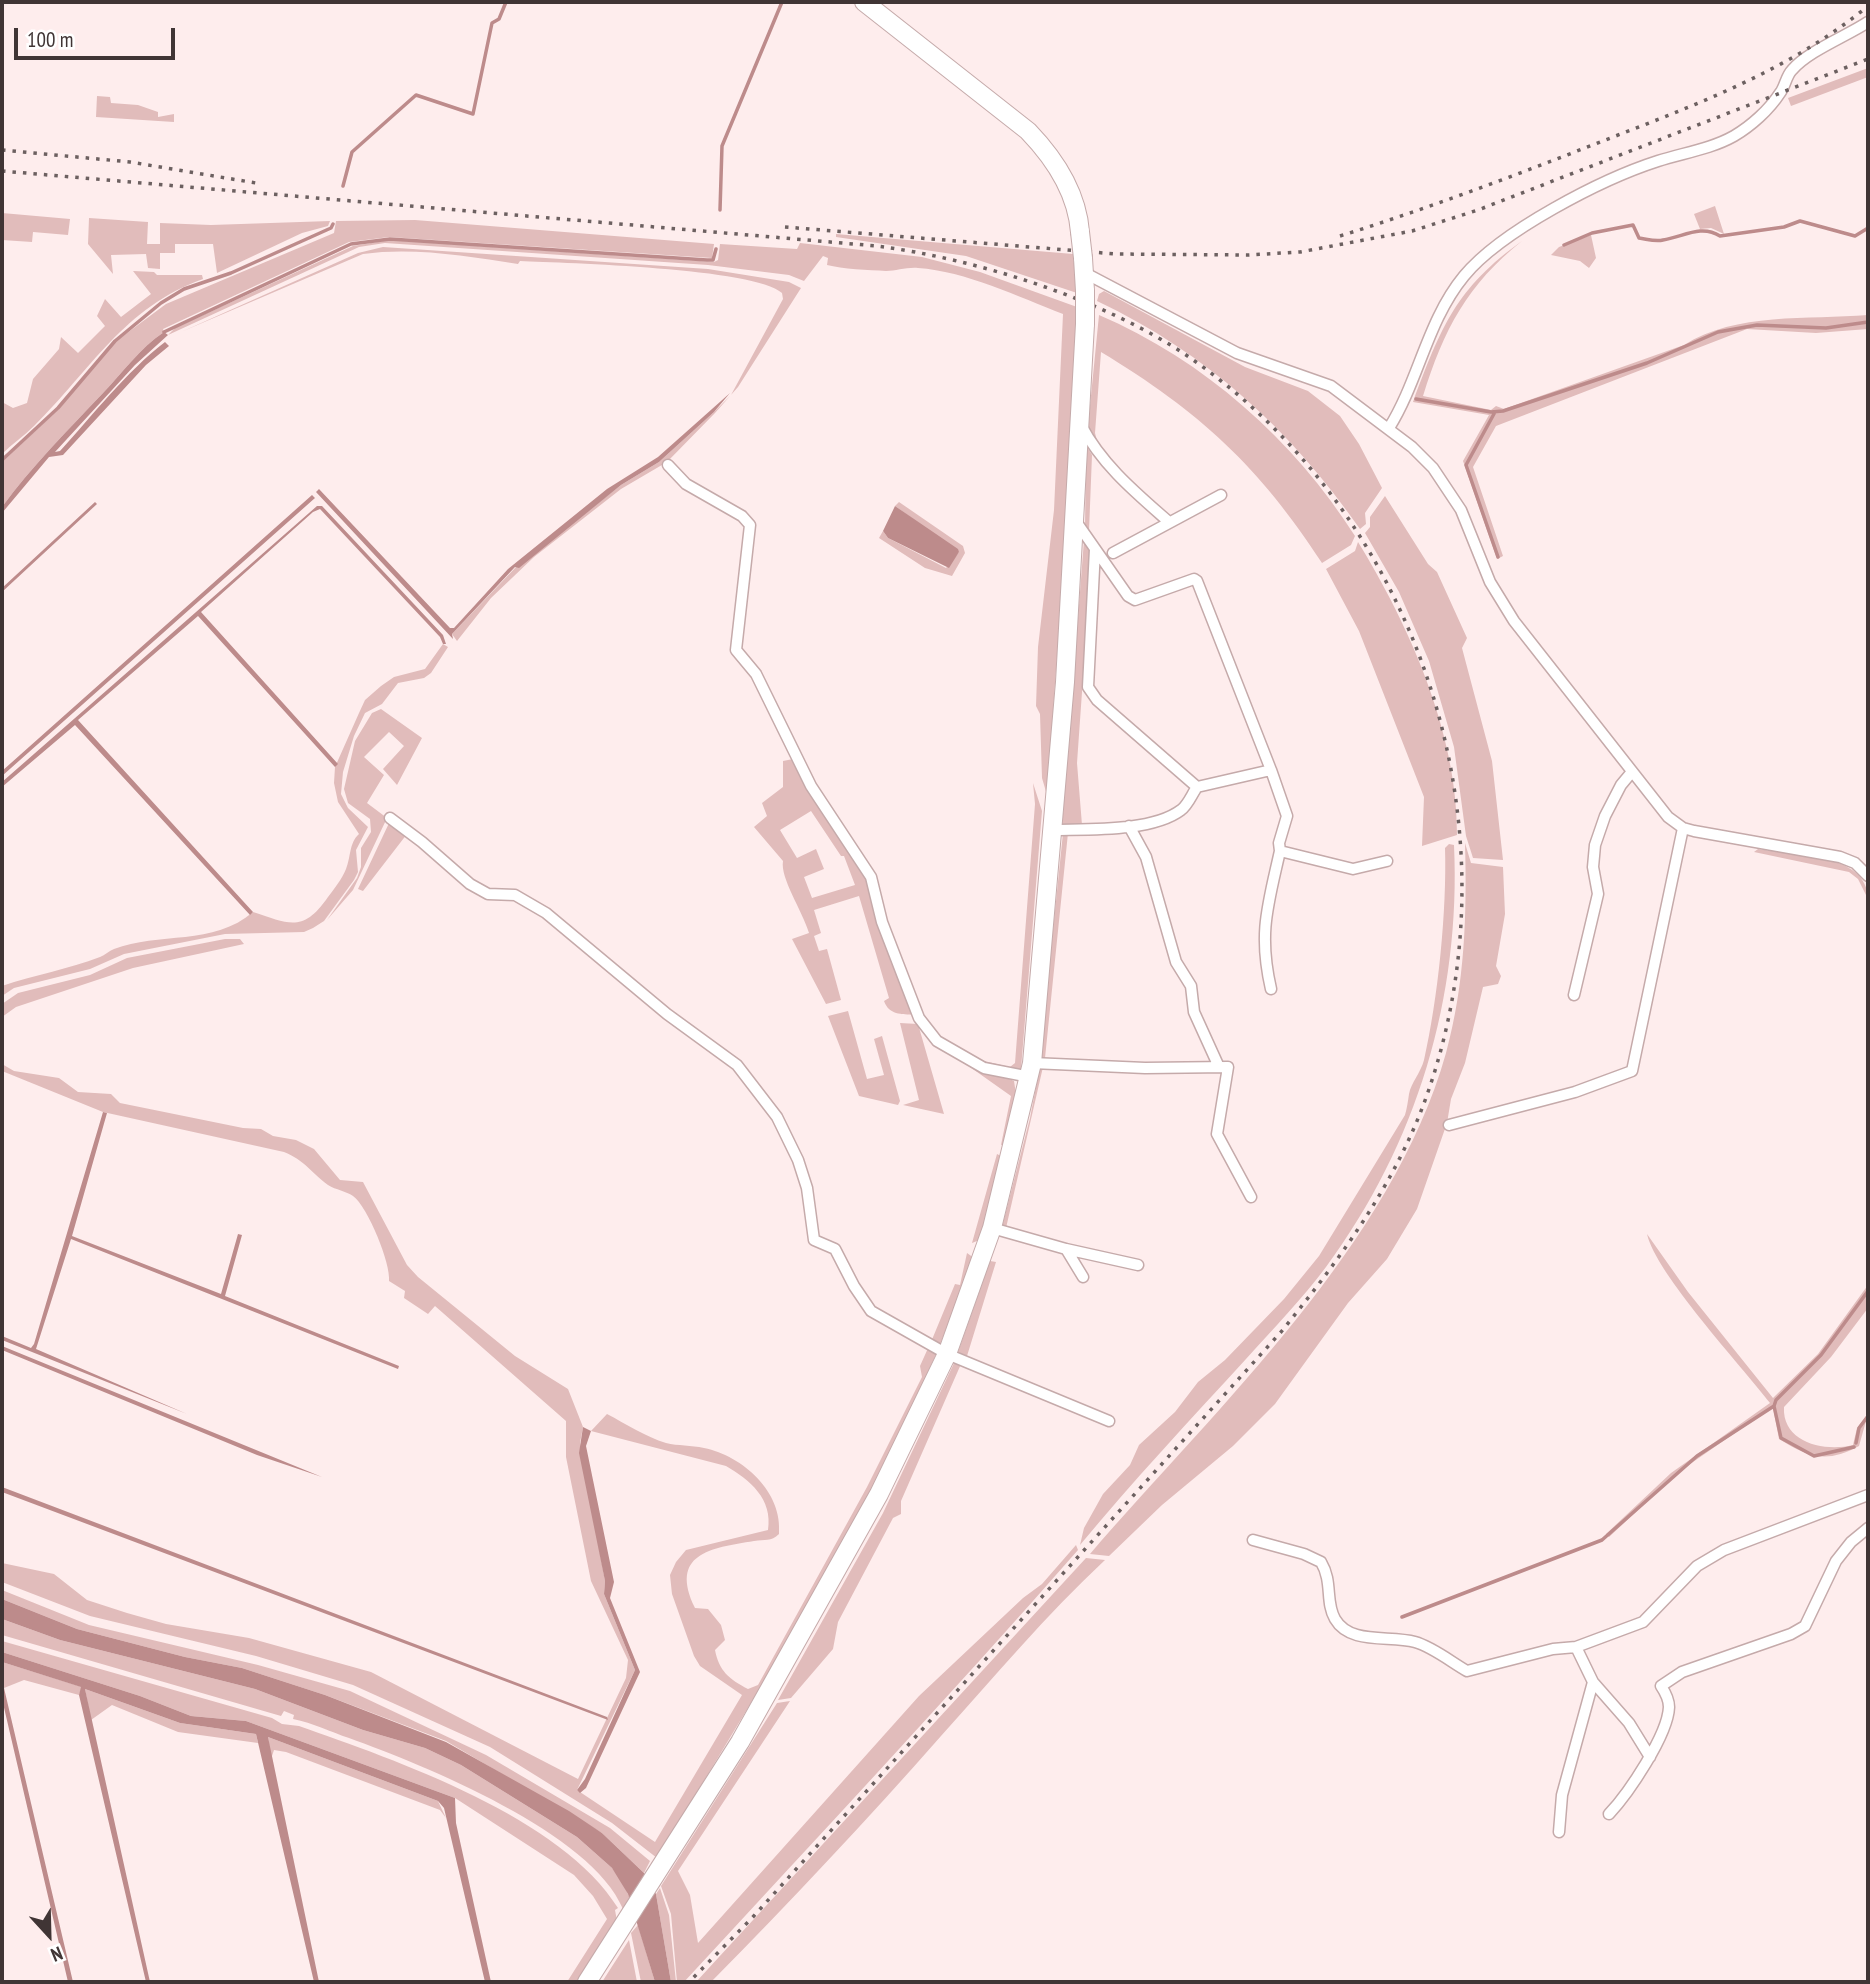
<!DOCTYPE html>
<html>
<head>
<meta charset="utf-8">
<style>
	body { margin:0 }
	#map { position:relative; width:1870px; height:1984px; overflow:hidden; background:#feeded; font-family:"PT Sans Narrow",sans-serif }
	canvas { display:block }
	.frame { position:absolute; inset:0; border:4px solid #403535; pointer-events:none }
	.north { position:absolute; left:14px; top:1900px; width:70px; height:70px; -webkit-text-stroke:5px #fff; paint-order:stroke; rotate:158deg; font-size:19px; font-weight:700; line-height:28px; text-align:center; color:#403535 }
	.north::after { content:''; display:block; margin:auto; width:24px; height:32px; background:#403535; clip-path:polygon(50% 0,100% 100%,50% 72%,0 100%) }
	.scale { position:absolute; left:14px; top:28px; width:161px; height:32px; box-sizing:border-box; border:4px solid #403535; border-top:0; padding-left:9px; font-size:21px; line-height:24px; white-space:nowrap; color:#403535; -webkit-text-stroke:5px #fff; paint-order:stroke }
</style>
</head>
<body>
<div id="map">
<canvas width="1870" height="1984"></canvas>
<div class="frame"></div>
<div class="north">N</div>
<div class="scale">100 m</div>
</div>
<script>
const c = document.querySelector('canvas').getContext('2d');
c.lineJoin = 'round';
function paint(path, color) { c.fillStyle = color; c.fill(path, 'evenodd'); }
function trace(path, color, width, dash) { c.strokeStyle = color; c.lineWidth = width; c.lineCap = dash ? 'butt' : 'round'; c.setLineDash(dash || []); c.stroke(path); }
paint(new Path2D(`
	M1868 68V77L1791 106 1788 98Z
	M97 96 110 97 111 103 138 105 158 112V117L174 114V122L96 117Z
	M1715 206 1724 234 1711 228 1700 229 1694 214Z
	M2 213 70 219 68 235 33 232 32 242 2 240Z
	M89 218 148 222 147 244H160V223L211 225 330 221 328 226 302 233 217 273 213 244H175V253H160V269L148 268 146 254 111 255 113 274 88 244Z
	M415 220 714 244 712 258 389 237 349 242 163 329 164 332C139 349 124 371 103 393 68 430 32 466 2 507V462L59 409 115 342 166 304 334 233 336 221Z
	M836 234 1073 254 1077 293 966 256 836 237Z
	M1591 235 1596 258 1589 268 1580 261 1551 255 1559 247Z
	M389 240 714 262 718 260 720 244 797 249 800 243 922 257 980 272 1077 307 1068 503 1047 795 1042 778 1040 714 1036 706 1038 647 1054 510 1063 314C1019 297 965 271 918 268 907 267 896 271 886 271 869 270 842 269 827 265L828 258 823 256 804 281 789 275 708 265 385 243 359 247 168 335 175 328 353 246Z
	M1522 241C1467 285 1444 329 1423 396L1491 410 1496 406 1504 409 1684 345C1736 312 1808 320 1868 315V329L1816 333 1747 329 1496 426 1473 467 1503 556 1497 559 1463 461 1489 415 1413 402C1441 327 1456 288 1522 241Z
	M383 247 708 269 789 282 801 288 738 387 715 413 667 462 621 489 534 557 491 598 457 641 452 634 516 567 621 485 659 462 714 412 731 395 783 299 782 293C755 268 566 263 520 261L518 264C467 256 413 247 363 254L181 332 358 253Z
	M133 271 154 272 157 275H202L203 279C124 307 91 370 34 426 24 436 12 444 2 454V402L13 408 27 403 33 379 59 349 61 337 78 353 105 326 97 316 105 299 121 317 151 294Z
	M1104 291 1245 367 1308 391 1340 416 1359 444 1382 488 1365 513 1366 524 1360 529C1291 430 1207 353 1097 301L1099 294Z
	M1099 315C1204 360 1294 440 1355 536L1351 545 1322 563C1259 466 1200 412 1101 352L1095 433 1100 452 1088 426Z
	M1086 445 1092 455 1089 531 1085 528Z
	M1385 496 1428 564 1437 572 1467 638 1462 648 1492 761 1503 860 1473 858 1466 836 1454 747 1429 661 1399 592 1365 533 1370 527V517Z
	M899 502 963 546 965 553 952 576 925 568 879 538 883 531 888 538 946 568 959 552 895 506Z
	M1084 540 1092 550 1077 763 1082 825 1062 827Z
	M1358 542C1409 625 1458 734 1457 835L1422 846 1424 797 1359 631 1326 569 1355 551Z
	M443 644 448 647 431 673 424 678 398 683 382 704 365 713 354 736 343 772 341 794 348 808 368 827 356 850 358 872 354 880 324 921 313 928 304 932 225 934 124 954 90 969 14 988 2 996V986C34 975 69 969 100 957 105 955 109 951 114 949 158 932 214 946 253 912 290 924 303 933 328 897 334 889 342 879 346 869 351 857 349 843 359 834L338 802 334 783 335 767 359 713 365 700 381 686 394 677 425 669Z
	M381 709 422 738 397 785 383 769 404 746 389 732 364 757 384 775 367 803 387 818 353 890 327 920 357 878 361 867V848L371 832 370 819 348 803 344 789 355 741 372 713Z
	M793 759 869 878 915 1015C901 1014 889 1015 884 1001L889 998 859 896 814 910 821 933 814 936 819 951 827 949 841 1000 826 1004 792 939 809 933C802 910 780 878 783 861L754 827 767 816 762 803 783 787V761ZM811 811 841 856H844L855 885 812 898 804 877 824 869 816 849 797 858 780 830Z
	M1033 783 1042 811 1021 1069C995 1077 961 1051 940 1039L984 1061 1010 1067 1015 1063 1035 804Z
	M390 821 407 834 363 891 358 889Z
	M1063 833H1068L1045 1058 1040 1057Z
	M1465 843 1471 863 1503 867 1505 914 1496 966 1501 976 1498 984 1483 987 1465 1063 1451 1099 1447 1123 1417 1209 1387 1259 1348 1303 1275 1404 1233 1446 1162 1505 1109 1556 1090 1554C1218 1406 1392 1245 1446 1053 1465 984 1467 914 1465 843Z
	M1449 844 1454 845C1461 997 1417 1144 1326 1267 1302 1299 1273 1329 1246 1359 1190 1420 1133 1481 1080 1545L1084 1528 1103 1494 1130 1465 1139 1445 1175 1412 1198 1382 1225 1360 1284 1299 1319 1256 1405 1115C1407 1108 1408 1101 1409 1094 1411 1083 1421 1072 1424 1060 1438 999 1447 910 1445 848Z
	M1758 849C1793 855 1868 853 1868 899L1858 879 1849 872 1754 852Z
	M225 939H240L244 944 133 968 16 1007 2 1017V1004L18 993 90 975 127 958Z
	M848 1011 867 1079 884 1075 874 1039 882 1036 900 1101 898 1105 859 1096 828 1016Z
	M900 1023 918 1024 944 1114 903 1105 919 1100Z
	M953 1055 1014 1081 1016 1094 1006 1144 1001 1145 1011 1096Z
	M2 1064 14 1071 59 1078 78 1092 111 1094 120 1103 243 1128 261 1129 273 1136 296 1140 314 1149 340 1180 363 1182 407 1265 418 1277 515 1356 568 1389 583 1427 580 1443 605 1581 604 1594 635 1670 577 1790 655 1842 742 1695 700 1666 694 1656 672 1594 670 1575 676 1562 686 1550 768 1530C773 1499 750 1480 726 1466L591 1431 607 1414C626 1424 646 1437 666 1443 678 1446 691 1445 704 1448 743 1456 783 1492 779 1534 771 1542 765 1539 754 1541 710 1548 669 1554 695 1608L708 1609 721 1625 725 1640 715 1650C719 1671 729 1679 748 1689L758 1685 867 1487 922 1377 920 1366 929 1346 937 1352C860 1529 757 1693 657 1858L612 1823 490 1747 353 1685 256 1656 90 1616 2 1582V1563L54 1574 87 1600 127 1613 166 1624 249 1638 371 1672 578 1779 626 1678 628 1660 591 1581 566 1457V1421L435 1306 428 1314 404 1298 405 1291 389 1281C391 1264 368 1207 353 1196 346 1191 336 1190 328 1185 312 1173 304 1160 284 1152L103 1112 2 1071Z
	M1040 1066 1043 1067 1006 1228 1002 1227 1030 1118Z
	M997 1154 1003 1157 982 1239 972 1243Z
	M1647 1234 1688 1292 1773 1398 1818 1354 1868 1285V1308L1831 1357 1784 1407C1782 1443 1825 1452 1853 1445L1857 1428 1865 1418 1864 1422 1866 1421 1859 1446C1826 1464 1808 1457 1779 1439L1773 1408 1768 1410 1680 1471 1609 1537 1606 1534 1671 1473 1770 1403C1741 1365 1656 1274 1647 1234Z
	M967 1253 974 1258 939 1347 931 1342 955 1284 960 1285Z
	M990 1261 996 1262 967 1356 958 1352Z
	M955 1361 961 1364 901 1501V1514L893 1518 838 1622 833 1649 791 1698 778 1700 883 1513Z
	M1076 1545 1078 1550C949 1697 816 1839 684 1982H677L671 1914 661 1886 777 1703 790 1701 678 1871 690 1895 698 1943 919 1696 1023 1598 1042 1584Z
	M1086 1558 1105 1560C1046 1615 995 1676 941 1736 867 1820 790 1902 711 1982H696Z
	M2 1590 89 1625 258 1665 350 1691 486 1755 610 1828 650 1861 644 1873 602 1833 446 1741 325 1695 242 1668 185 1657 77 1629 2 1599Z
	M2 1619 60 1640 255 1689 363 1730 425 1748 461 1765 577 1837 612 1868 622 1880 630 1899 623 1909C592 1833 424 1765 349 1738 331 1732 313 1723 293 1719L294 1715 284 1711 281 1716 2 1635Z
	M2 1641 272 1718 282 1724 299 1726C396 1760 563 1818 618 1908L615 1910 617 1921 578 1982H567L607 1919 593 1896 574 1875 455 1798 246 1721 191 1716 140 1696 2 1652Z
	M2 1662 82 1687 79 1695 24 1680 4 1688Z
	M85 1689 180 1723 256 1734 258 1743 178 1732 112 1705 91 1720Z
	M268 1737 438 1801 446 1818 440 1810 286 1752 274 1750 271 1759Z
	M660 1888 669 1915 676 1982H671L656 1894Z
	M638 1925 655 1982H641L631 1933Z
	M629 1940 637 1982H602Z`), '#e1bcbb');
paint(new Path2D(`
	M164 332 168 335 135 365 55 452 60 451C93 415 126 372 165 342L169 346 146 365 63 455 49 457 2 513V507C32 466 68 430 103 393 124 371 139 349 164 332Z
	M730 393 714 412 659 462 621 485 519 568 515 567 452 634 453 639 316 492 319 489 450 628H454L508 569 607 489 658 457Z
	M312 495 315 498 2 776V771Z
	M95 502 97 504 2 592V588Z
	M317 506H322L443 635 446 644H443L440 637 320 509 313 512 201 612 338 764 335 767 198 616 78 720 253 912 250 915 75 725 2 787V782Z
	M895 506 958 549 959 552 949 568 888 538 883 531Z
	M103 1112 107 1113 72 1236 221 1294 238 1234 242 1235 225 1296 399 1366 398 1369 71 1239 36 1349 187 1414 2 1340V1336L31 1348 34 1344Z
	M2 1346 322 1477 257 1455 2 1350Z
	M583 1427 591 1431 586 1446 614 1582 610 1598 640 1672 586 1788 580 1793 577 1790 585 1779 635 1670 604 1594 605 1581 579 1453Z
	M2 1487 607 1717 608 1720 2 1492Z
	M2 1599 77 1629 185 1657 242 1668 325 1695 446 1742 569 1811 602 1833 644 1873 656 1894 671 1982H655L628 1894 612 1868 577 1837 461 1765 425 1748 363 1730 255 1689 60 1640 2 1619Z
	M2 1652 140 1696 191 1716 246 1721 455 1798 456 1823 491 1982H485L444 1808 438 1801 268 1737 319 1982H314L256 1734 180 1723 85 1689 150 1982H146L79 1695 81 1687 2 1662V1678Z
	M2 1680 4 1688 73 1982H68L2 1699Z`), '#bd8b8b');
trace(new Path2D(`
	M343 186 352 152 416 95 473 114 492 23 499 19 506 2
	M720 210 722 146 782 2
	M1564 245 1592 233 1633 225 1639 238C1647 239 1655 242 1663 240 1683 237 1701 224 1720 236L1784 227 1800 221 1855 236 1868 228
	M164 332 351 244 390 239 707 260H713L716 249
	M1416 399 1491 412 1503 411 1647 363 1718 332 1757 325 1826 328 1868 322
	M1495 412 1466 465 1498 557
	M2 460 58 408 115 341 161 303 184 289 231 273 331 228 333 224
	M1774 1406 1781 1438 1814 1456 1854 1447
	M1856 1443 1859 1428 1868 1416
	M1402 1617 1602 1540 1697 1456 1774 1406 1776 1400 1821 1355 1868 1291`), '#bd8b8b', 3.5);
const street = new Path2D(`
	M1085 273 1237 353 1331 386 1412 447 1433 468 1461 510 1490 582 1514 621 1668 817 1683 828 1694 831 1840 857 1855 863 1868 876
	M1081 425C1102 465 1136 493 1169 522
	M1389 428C1419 380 1427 321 1464 276 1501 231 1602 179 1658 161 1683 153 1711 149 1734 136 1751 126 1769 110 1780 93 1785 87 1786 76 1792 70 1808 51 1847 36 1868 22
	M668 465 686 484 742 516 750 525 736 650 756 674 811 786 871 877 882 922 919 1018 937 1041 984 1068 1030 1077
	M1075 520 1128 596 1135 600 1194 579 1197 581 1271 770
	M1095 549 1088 687 1097 700 1197 787
	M1113 553 1221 495
	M390 818 422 842 470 884 488 894 515 895 546 913 667 1014 737 1065 777 1117 798 1160 807 1188 814 1240 835 1249 854 1286 871 1311 947 1354 1109 1421
	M1129 826 1146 857 1176 962 1191 986 1194 1012 1219 1067
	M1053 830C1088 829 1152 832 1181 810 1188 805 1192 794 1197 787L1271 770 1287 816 1279 843 1280 851 1353 869 1387 861
	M1271 989C1258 933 1268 905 1280 851
	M1574 995 1598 894 1593 867 1595 845 1605 816 1621 785 1631 773
	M1032 1063 1145 1068 1228 1067 1217 1134 1251 1197
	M1449 1125 1575 1092 1632 1071 1683 828
	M992 1228 1066 1249 1083 1277
	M1066 1249 1138 1265
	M1253 1540 1304 1554 1321 1562C1333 1582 1325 1602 1335 1619 1350 1645 1389 1635 1415 1642 1433 1647 1451 1662 1467 1671L1553 1649 1576 1647
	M1650 1757 1629 1723 1593 1682 1576 1647 1643 1622 1697 1566 1724 1550 1868 1495
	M1609 1814C1628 1794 1668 1735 1669 1707 1669 1700 1665 1692 1661 1686L1682 1672 1791 1634 1805 1626 1836 1561 1851 1542 1868 1528
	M1559 1832 1562 1795 1593 1682`);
const primary = new Path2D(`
	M864 2 1028 131C1055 159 1077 193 1080 232
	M1083 258 1085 291
	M587 1982 740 1742 879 1494 947 1354 992 1228 1032 1063 1065 682 1085 324`);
trace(street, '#c5aaaa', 13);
trace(primary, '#c5aaaa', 20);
trace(street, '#fff', 10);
trace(primary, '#fff', 18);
trace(new Path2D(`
	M2 150 130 162 262 184
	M2 171 877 246C977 259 1106 300 1189 357 1420 517 1520 827 1428 1092 1397 1182 1340 1259 1281 1332L752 1918 689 1982
	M785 227 1116 254 1248 255 1300 252 1412 231 1478 210 1868 59
	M1340 236C1426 209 1511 177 1595 144 1690 107 1788 72 1868 6`), '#6c6060', 3.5, [3.5, 7]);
const primaryBridge = new Path2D(`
	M1080 232 1083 258
	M1085 291V324`);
trace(primaryBridge, '#c5aaaa', 20, []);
trace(primaryBridge, '#fff', 18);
</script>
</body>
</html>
